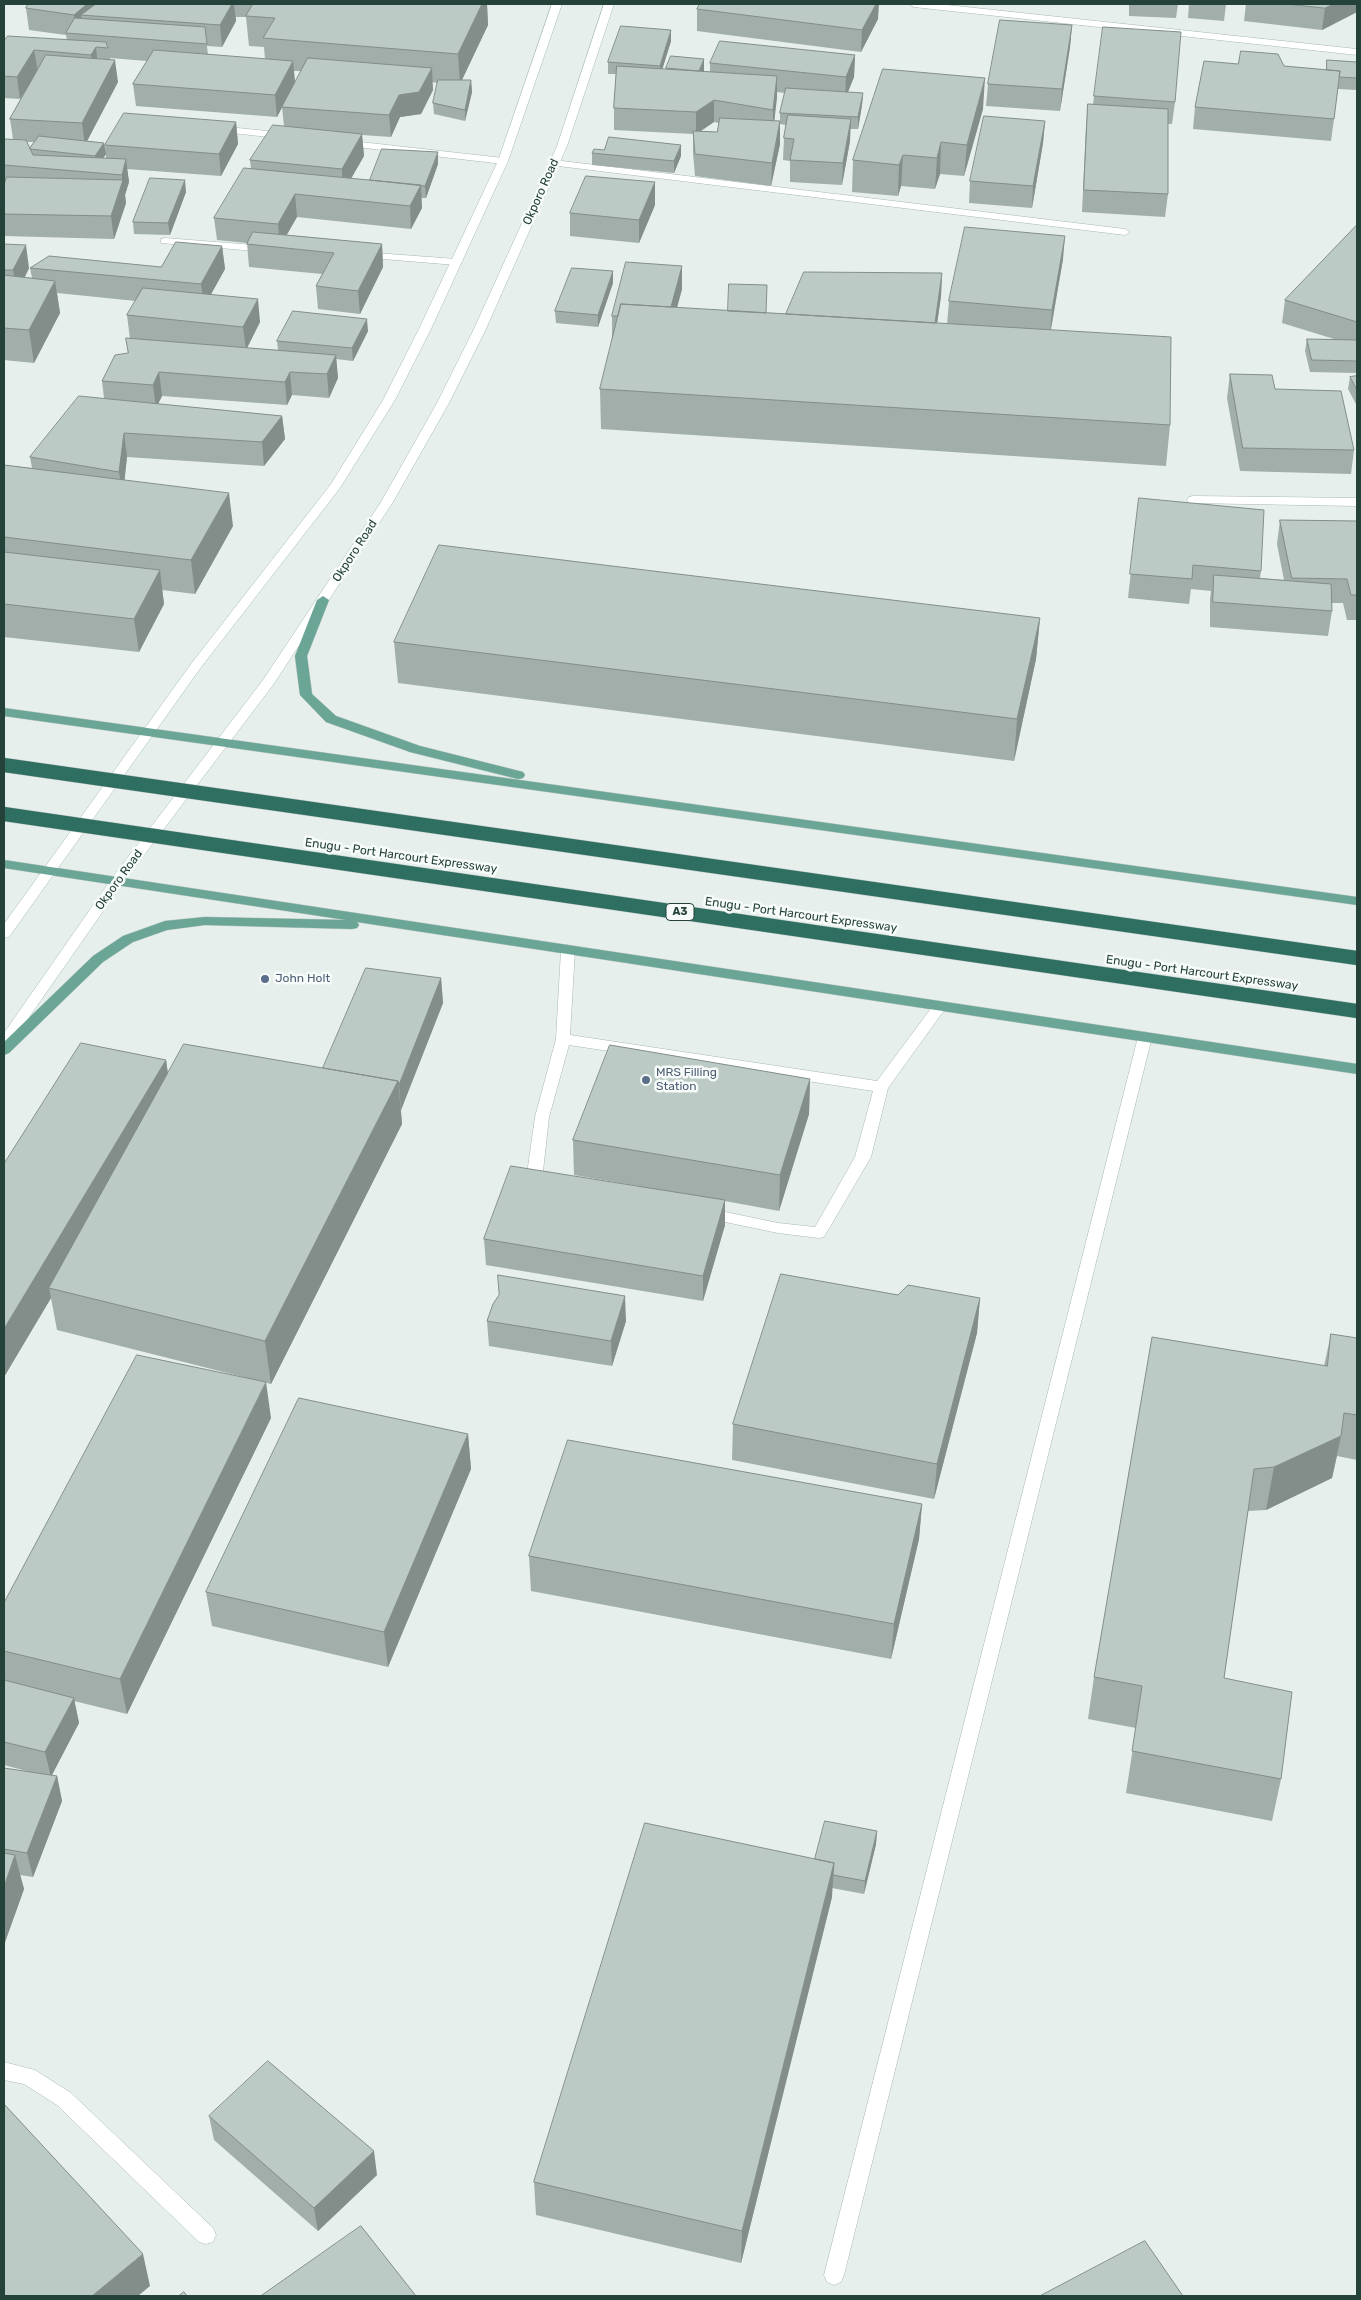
<!DOCTYPE html>
<html>
<head>
<meta charset="utf-8">
<style>
	body { margin:0 }
	#map { position:relative; width:1361px; height:2300px; overflow:hidden; background:#e6efeb; font-family:Rubik,sans-serif }
	canvas { display:block }
	.frame { position:absolute; inset:0; border:5px solid #24423a; pointer-events:none }
</style>
</head>
<body>
<div id="map">
<canvas width="1361" height="2300"></canvas>
<div class="frame"></div>
</div>
<script>
const c = document.querySelector('canvas').getContext('2d');
c.lineJoin = 'round';
function trace(path, color, width, dash) { c.strokeStyle = color; c.lineWidth = width; c.lineCap = dash ? 'butt' : 'round'; c.setLineDash(dash || []); c.stroke(path); }
function paint(path, color) { c.fillStyle = color; c.fill(path, 'evenodd'); }
function write(font, color, halo, rows, align = 'center') {
  c.font = font + ' Rubik,sans-serif'; c.lineWidth = 5; c.setLineDash([]); c.textBaseline = 'middle'; c.strokeStyle = halo; c.fillStyle = color; for (const [text, x, y, turn = 0] of rows) {
    c.save(); c.translate(x, y); c.rotate((+turn || 0) * Math.PI / 180); c.textAlign = isNaN(turn) ? turn : align; if (halo) c.strokeText(text, 0, 0); c.fillText(text, 0, 0); c.restore();
  }
}
const lane = new Path2D(`
	M218 126 287 133 292 136 287 139 214 131V127Z
	M343 140 503 158 508 161 503 164 339 145 338 143Z
	M165 238 267 246 272 249 267 252 161 243V239Z
	M362 252 456 259 461 262 456 265 358 257 357 255Z
	M568 945 575 950 570 1035 877 1081 935 1003H945L947 1006 945 1009 888 1088 871 1157 824 1237 819 1238 778 1233 706 1218 701 1217 698 1213 701 1209 706 1208 778 1223 815 1227 855 1157 873 1091 569 1045 549 1117 543 1171 555 1174 558 1178 555 1182 550 1183 530 1178 527 1174 535 1117 556 1039 561 950Z
	M4 2062 35 2070 71 2093 213 2228 216 2235 213 2242 206 2244 199 2242 57 2105 24 2084 4 2080Z`);
const street = new Path2D(`
	M909 4H938L1357 49V55L914 7Z
	M554 160 1125 229 1130 232 1125 235 550 165V161Z
	M1193 496 1357 498V506L1189 503 1187 500 1189 497Z
	M1145 1032 1150 1034 1152 1037 844 2275 841 2282 834 2285 827 2282 824 2275 1138 1037 1140 1034Z`);
const secondary = new Path2D(`
	M552 4H562L508 161 431 329 395 400 340 488 199 670 9 937 4 938V924L191 664 331 484 383 400 419 329 498 161Z
	M604 4H614L567 146 485 331 449 403 393 502 273 685 122 884 9 1046 4 1048V1033L112 878 263 680 381 502 437 403 473 331 557 146Z`);
const primary = new Path2D(`
	M323 596 329 600 307 656 312 694 336 716 420 746 523 772 525 775 523 778 518 779 410 752 326 722 300 695 295 656 317 600Z
	M4 708 1357 897V905L4 716Z
	M4 860 1357 1064V1074L357 922 359 925 357 928 352 929 205 925 167 930 133 942 103 962 9 1053 4 1055V1042L93 956 123 936 165 921 205 917 346 920 4 868Z`);
trace(lane, '#a8b8b2', 1);
trace(street, '#a8b8b2', 1);
trace(secondary, '#a4bbb3', 1);
trace(primary, '#c2cac8', 1);
paint(lane, '#fff');
paint(street, '#fff');
paint(secondary, '#fff');
paint(primary, '#6aa596');
const highwayBridge = new Path2D(`
	M4 765 1357 958
	M4 814 1357 1011`);
trace(highwayBridge, '#c2cac8', 15, []);
trace(highwayBridge, '#2f6f62', 14);
paint(new Path2D(`
	M28 4H487L488 25 462 80H471L472 92 465 121 434 114 433 103 438 83 432 82 433 90 421 114 400 117 391 137 362 135 364 156 351 179 370 180 438 164 426 198H421L422 208 411 229 297 217 286 235 382 244 383 267 360 314 318 309 316 286 322 274 249 267 247 243 217 240 214 218 251 169 250 160 284 126 282 107 277 117 136 106 133 84 147 61 110 58 118 82 87 141 104 143 106 154 103 158H106L105 145 236 122 238 144 221 176 127 169 129 182 125 195 126 203 114 239 4 236V139H13L10 119 27 88 20 99 4 98V41L67 40 66 35 29 30 26 8ZM236 17H246L249 46 264 47 265 59 208 55 207 46 222 47 236 21ZM294 71H301L295 83ZM27 142H34L30 148Z
	M1129 4H1178L1176 18 1129 16Z
	M1189 4H1226L1224 21 1188 18Z
	M1246 4H1357V12L1322 30 1244 21Z
	M697 9 878 19 861 52 697 31Z
	M1072 25 1070 47 1060 111 986 106 988 84Z
	M671 41 662 69H666V68L710 72V63L855 55 854 77 848 92 863 93 862 105 858 129H850V141L842 185 790 182V161L783 160 784 138 786 125 780 124V144L771 186 695 176 693 153V134L614 130V108L616 74H608V62ZM777 92 785 93 780 113V121H774ZM714 122 719 123 717 132 701 131Z
	M1327 60 1357 62V90L1338 89 1331 141 1193 129 1195 107 1238 64 1284 66 1326 70Z
	M1094 96 1175 102 1172 124H1168V194L1165 217 1082 212 1086 127 1088 104 1093 105Z
	M983 109 964 176 940 174 935 189 901 186 898 196 852 192 853 160Z
	M1045 121 1043 143 1032 208 969 203 970 181Z
	M592 153 681 156 674 173 592 165Z
	M655 182V205L639 243 570 236V213Z
	M186 192 170 235 134 234 133 222Z
	M1357 225V373L1310 372 1305 351 1307 339H1334L1282 323 1285 300Z
	M4 244 29 268 25 277 32 278 30 268 161 267 222 246 225 269 211 294 260 322 247 348 278 350 277 341 368 331 353 361 336 359 338 378 329 398 292 395 287 405 162 396 158 404 282 416 285 439 264 466 127 457 124 480 233 526 195 594 162 590 164 604 139 652 4 637V465L32 468 30 457 104 398 102 381 128 353 130 339 127 315 136 301 57 293 60 313 34 363 4 360Z
	M1063 259 1051 330 1170 425 1166 466 601 429 600 389 613 339H612V316L682 289 677 308 786 314 942 273 941 296 937 323 947 324 949 301Z
	M613 271V283L598 327 556 323 555 311Z
	M1230 374 1275 389 1354 450 1351 474 1240 471 1227 398Z
	M1357 376V406L1348 389 1350 377Z
	M1139 498 1261 571 1260 578 1284 580 1277 544 1280 520 1357 521V620H1347L1343 603H1332V611L1328 636 1210 627V599L1211 591 1191 589 1189 604 1128 598Z
	M1040 618 1036 659 1014 761 398 683 394 642Z
	M441 978 443 1003 401 1110 402 1124 271 1384 57 1330 51 1298 4 1377V1164L166 1060 168 1074 323 1068Z
	M810 1079 809 1114 779 1211 725 1201V1225L703 1301 486 1265 484 1239 638 1186 574 1175 573 1140Z
	M499 1295 626 1321 612 1366 489 1346 487 1321Z
	M898 1295 980 1298 977 1333 934 1499 732 1460 733 1424Z
	M1331 1334 1357 1338V1460L1337 1456 1332 1478 1266 1510 1248 1511 1224 1678 1281 1779 1272 1821 1126 1793 1136 1728 1088 1719 1094 1677 1324 1366Z
	M271 1418 127 1714 74 1701 79 1723 51 1776H57L62 1801 33 1877 20 1875 24 1889 4 1945V1768L34 1773 4 1765V1603Z
	M468 1434 471 1469 388 1667 212 1626 206 1592Z
	M922 1504 919 1539 891 1659 531 1591 529 1556Z
	M877 1831 876 1844 864 1894 832 1888V1897L741 2263 536 2215 534 2182 815 1859Z
	M209 2116 377 2175 318 2231 214 2140Z`), '#a1aea9');
paint(new Path2D(`
	M87 4H111L81 15 83 31 76 34 74 15Z
	M232 4H234L236 21 222 47 220 25Z
	M482 4H487L488 25 460 84 458 54Z
	M876 4H879L878 19 861 52 862 30Z
	M1334 4H1357V12L1322 30 1325 8Z
	M1072 25 1070 47 1060 111 1062 89Z
	M671 30V41L660 77V66Z
	M96 47 98 69 93 76 91 55Z
	M34 50 38 72 20 99 17 77Z
	M855 55 854 77 845 99 846 77Z
	M704 59V71L699 83V71Z
	M115 60 118 82 85 145 82 123Z
	M293 61 295 83 277 117 275 95Z
	M432 68 433 90 421 114 400 117 391 137 389 115 399 95Z
	M777 76V98L773 132V110Z
	M985 78 983 109 964 176 967 145Z
	M471 80 472 92 465 121V110Z
	M863 93 862 105 858 129V117Z
	M714 100V122L696 134V112Z
	M851 119 850 141 842 185 843 163Z
	M780 121V144L771 186 772 163Z
	M1045 121 1043 143 1032 208 1033 186Z
	M236 122 238 144 221 176 219 154Z
	M362 134 364 156 343 192 342 169Z
	M941 142 940 174 935 189 937 158Z
	M104 143 106 154 97 168 95 156Z
	M681 145V156L674 173V161Z
	M438 152V164L426 198 425 186Z
	M903 155 901 186 898 196 899 165Z
	M126 159 129 182 125 195 126 203 114 239 111 216 122 183V175Z
	M185 180 186 192 170 235 168 223Z
	M655 182V205L639 243V220Z
	M421 185 422 208 411 229 410 206Z
	M295 194 297 217 280 247 278 224Z
	M1065 236 1063 259 1050 333 1052 310Z
	M382 244 383 267 360 314 358 291Z
	M26 245 29 268 17 293 13 270Z
	M222 246 225 269 204 307 201 284Z
	M682 266V289L667 343V320Z
	M613 271V283L598 327V315Z
	M942 273 941 296 933 353 934 329Z
	M55 281 60 313 34 363 29 330Z
	M258 299 260 322 246 350 243 327Z
	M367 319 368 331 353 361 352 348Z
	M336 355 338 378 329 398 327 374Z
	M159 372 162 396 156 408 153 385Z
	M290 372 292 395 287 405 285 382Z
	M282 416 285 439 264 466 262 442Z
	M124 433 127 457 123 496 119 472Z
	M229 493 233 526 195 594 191 560Z
	M160 570 164 604 139 652 134 619Z
	M1040 618 1036 659 1014 761 1017 719Z
	M441 978 443 1003 401 1110 399 1085Z
	M166 1060 171 1096 49 1288 51 1298 4 1377V1329Z
	M810 1079 809 1114 779 1211 780 1175Z
	M398 1081 402 1124 271 1384 265 1341Z
	M725 1200V1225L703 1301V1276Z
	M625 1296 626 1321 612 1366 611 1341Z
	M980 1298 977 1333 934 1499 937 1464Z
	M266 1382 271 1418 127 1714 120 1679Z
	M468 1434 471 1469 388 1667 384 1632Z
	M1341 1436 1332 1478 1266 1510 1274 1467Z
	M922 1504 919 1539 891 1659 894 1624Z
	M74 1698 79 1723 51 1777 45 1752Z
	M57 1776 62 1801 33 1877 27 1853Z
	M877 1831 876 1844 864 1894 865 1881Z
	M15 1855 24 1889 4 1945V1887Z
	M834 1863 832 1897 741 2263 742 2231Z
	M374 2151 377 2175 318 2231 314 2208Z
	M143 2254 150 2286 138 2296H92Z`), '#838d89');
const building = new Path2D(`
	M28 4H87L74 15 26 8Z
	M96 4H232L220 25 81 15Z
	M253 4H482L458 54 263 38 275 18 246 16Z
	M700 4H876L862 30 697 9Z
	M1287 4H1334L1325 8Z
	M75 18 205 27 207 44 66 33Z
	M1000 20 1072 25 1062 89 988 84Z
	M621 26 671 30 660 66 608 62Z
	M1103 27 1181 32 1175 102 1094 96Z
	M8 36 106 42 108 48 96 47 91 55 34 50 17 77 4 76V41Z
	M720 41 855 55 846 77 710 63Z
	M154 50 293 61 275 95 133 84Z
	M1241 51 1278 54 1284 66 1340 71 1334 119 1195 107 1204 61 1238 64Z
	M46 55 115 60 82 123 10 119Z
	M671 56 704 59 699 71 666 68Z
	M308 58 432 68 419 92 399 95 389 115 282 107Z
	M1327 60 1357 62V78L1339 77 1340 71 1327 70Z
	M617 66 777 76 773 110 714 100 696 112 614 108Z
	M883 69 985 78 967 145 941 142 937 158 903 155 899 165 853 160Z
	M438 80H471L465 110 433 103Z
	M786 88 863 93 858 117 780 113Z
	M1088 104 1168 109V194L1084 190Z
	M124 113 236 122 219 154 105 145Z
	M788 115 851 119 843 163 790 160 794 139 784 138Z
	M984 116 1045 121 1033 186 970 181Z
	M720 118 780 121 772 163 695 154 693 131 717 132Z
	M273 125 362 134 342 169 250 160Z
	M39 136 104 143 95 156 30 149V148Z
	M609 137 681 145 674 161 592 153 594 149 604 150Z
	M4 139 26 140 33 155 126 159 122 175 4 165Z
	M382 149 438 152 425 186 370 180Z
	M244 168 421 185 410 206 295 194 278 224 214 218Z
	M586 176 655 182 639 220 570 213Z
	M7 177 123 180 111 216 4 214V185Z
	M150 178 185 180 168 223 133 222Z
	M1357 225V322L1285 300Z
	M965 227 1065 236 1052 310 949 301Z
	M253 232 382 244 358 291 316 286 334 253 247 244Z
	M176 242 222 246 201 284 30 268 49 256 161 267Z
	M4 244 26 245 13 270H4Z
	M626 262 682 266 671 307 621 304 618 316H612Z
	M572 268 613 271 598 315 555 311Z
	M804 272 942 273 935 323 786 314Z
	M4 275 55 281 29 330 4 328Z
	M729 284 767 285 766 313 728 311Z
	M143 288 258 299 243 327 127 315Z
	M621 304 1171 337 1170 425 600 389Z
	M293 311 367 319 352 348 277 341Z
	M126 338 336 355 327 374 290 372 285 382 159 372 153 385 102 381 115 355 128 353Z
	M1307 339 1357 340V361L1312 360Z
	M1230 374 1272 375 1275 389 1341 391 1354 450 1243 448Z
	M1357 376V390L1350 377Z
	M79 396 282 416 262 442 124 433 119 472 30 457Z
	M4 465 229 493 191 560 4 537Z
	M1139 498 1264 510 1261 571 1193 565 1192 579 1130 574Z
	M1280 520 1357 521V595H1351L1347 579 1292 578Z
	M439 545 1040 618 1017 719 394 642Z
	M4 552 160 570 134 619 4 604Z
	M1214 575 1331 584 1332 611 1213 602Z
	M366 968 441 978 399 1085 398 1081 323 1068Z
	M81 1043 166 1060 4 1329V1164Z
	M184 1044 398 1081 265 1341 49 1288Z
	M610 1045 810 1079 780 1175 573 1140Z
	M511 1166 725 1200 703 1276 484 1239Z
	M781 1274 898 1295 908 1285 980 1298 937 1464 733 1424Z
	M498 1275 625 1296 611 1341 487 1321 493 1304 499 1295Z
	M1331 1334 1357 1338V1415L1344 1413 1341 1436 1274 1467 1254 1469 1224 1678 1292 1692 1281 1779 1132 1751 1142 1686 1094 1677 1152 1337 1327 1366Z
	M137 1355 266 1382 120 1679 4 1651V1603Z
	M299 1398 468 1434 384 1632 206 1592Z
	M568 1440 922 1504 894 1624 529 1556Z
	M4 1680 74 1698 45 1752 4 1742Z
	M4 1768 57 1776 27 1853 4 1849Z
	M825 1821 877 1831 865 1881 833 1875 834 1863 815 1859Z
	M645 1823 834 1863 742 2231 534 2182Z
	M4 1853 15 1855 4 1887Z
	M268 2061 374 2151 314 2208 209 2116Z
	M4 2104 143 2254 92 2296H4Z
	M361 2226 416 2296H261Z
	M1145 2241 1183 2296H1040Z
	M184 2292 187 2296H179Z`);
paint(building, '#bbcac4');
trace(building, '#838d89', 1);
for (const [x, y, r, color] of [
	[265,979,5,"#5c6f8a"],
	[646,1080,5,"#5c6f8a"]
]) { const dot = new Path2D(); dot.arc(x, y, r, 0, 2 * Math.PI); c.fillStyle = color; c.fill(dot); trace(dot, '#f7fbf9', 2); }
for (const [x, y, w] of [
	[680,912,28]
]) { const box = new Path2D(); box.roundRect(x - w / 2, y - 8.5, w, 17, 4); c.fillStyle = '#f7fbf9'; c.fill(box); trace(box, '#24423a', 1); }
write('bold 11px', '#24423a', null, [
	["A3",680,912]
]);
write('12px', '#24423a', '#f7fbf9', [
	["Okporo Road",541,192,-66],
	["Okporo Road",355,551,-57],
	["Enugu - Port Harcourt Expressway",401,856,8],
	["Okporo Road",119,880,-54],
	["Enugu - Port Harcourt Expressway",801,915,8],
	["Enugu - Port Harcourt Expressway",1202,973,8]
]);
write('12px', '#4e5e75', '#f7fbf9', [
	["John Holt",275,979],
	["MRS Filling",656,1073],
	["Station",656,1087]
], 'left');
</script>
</body>
</html>
